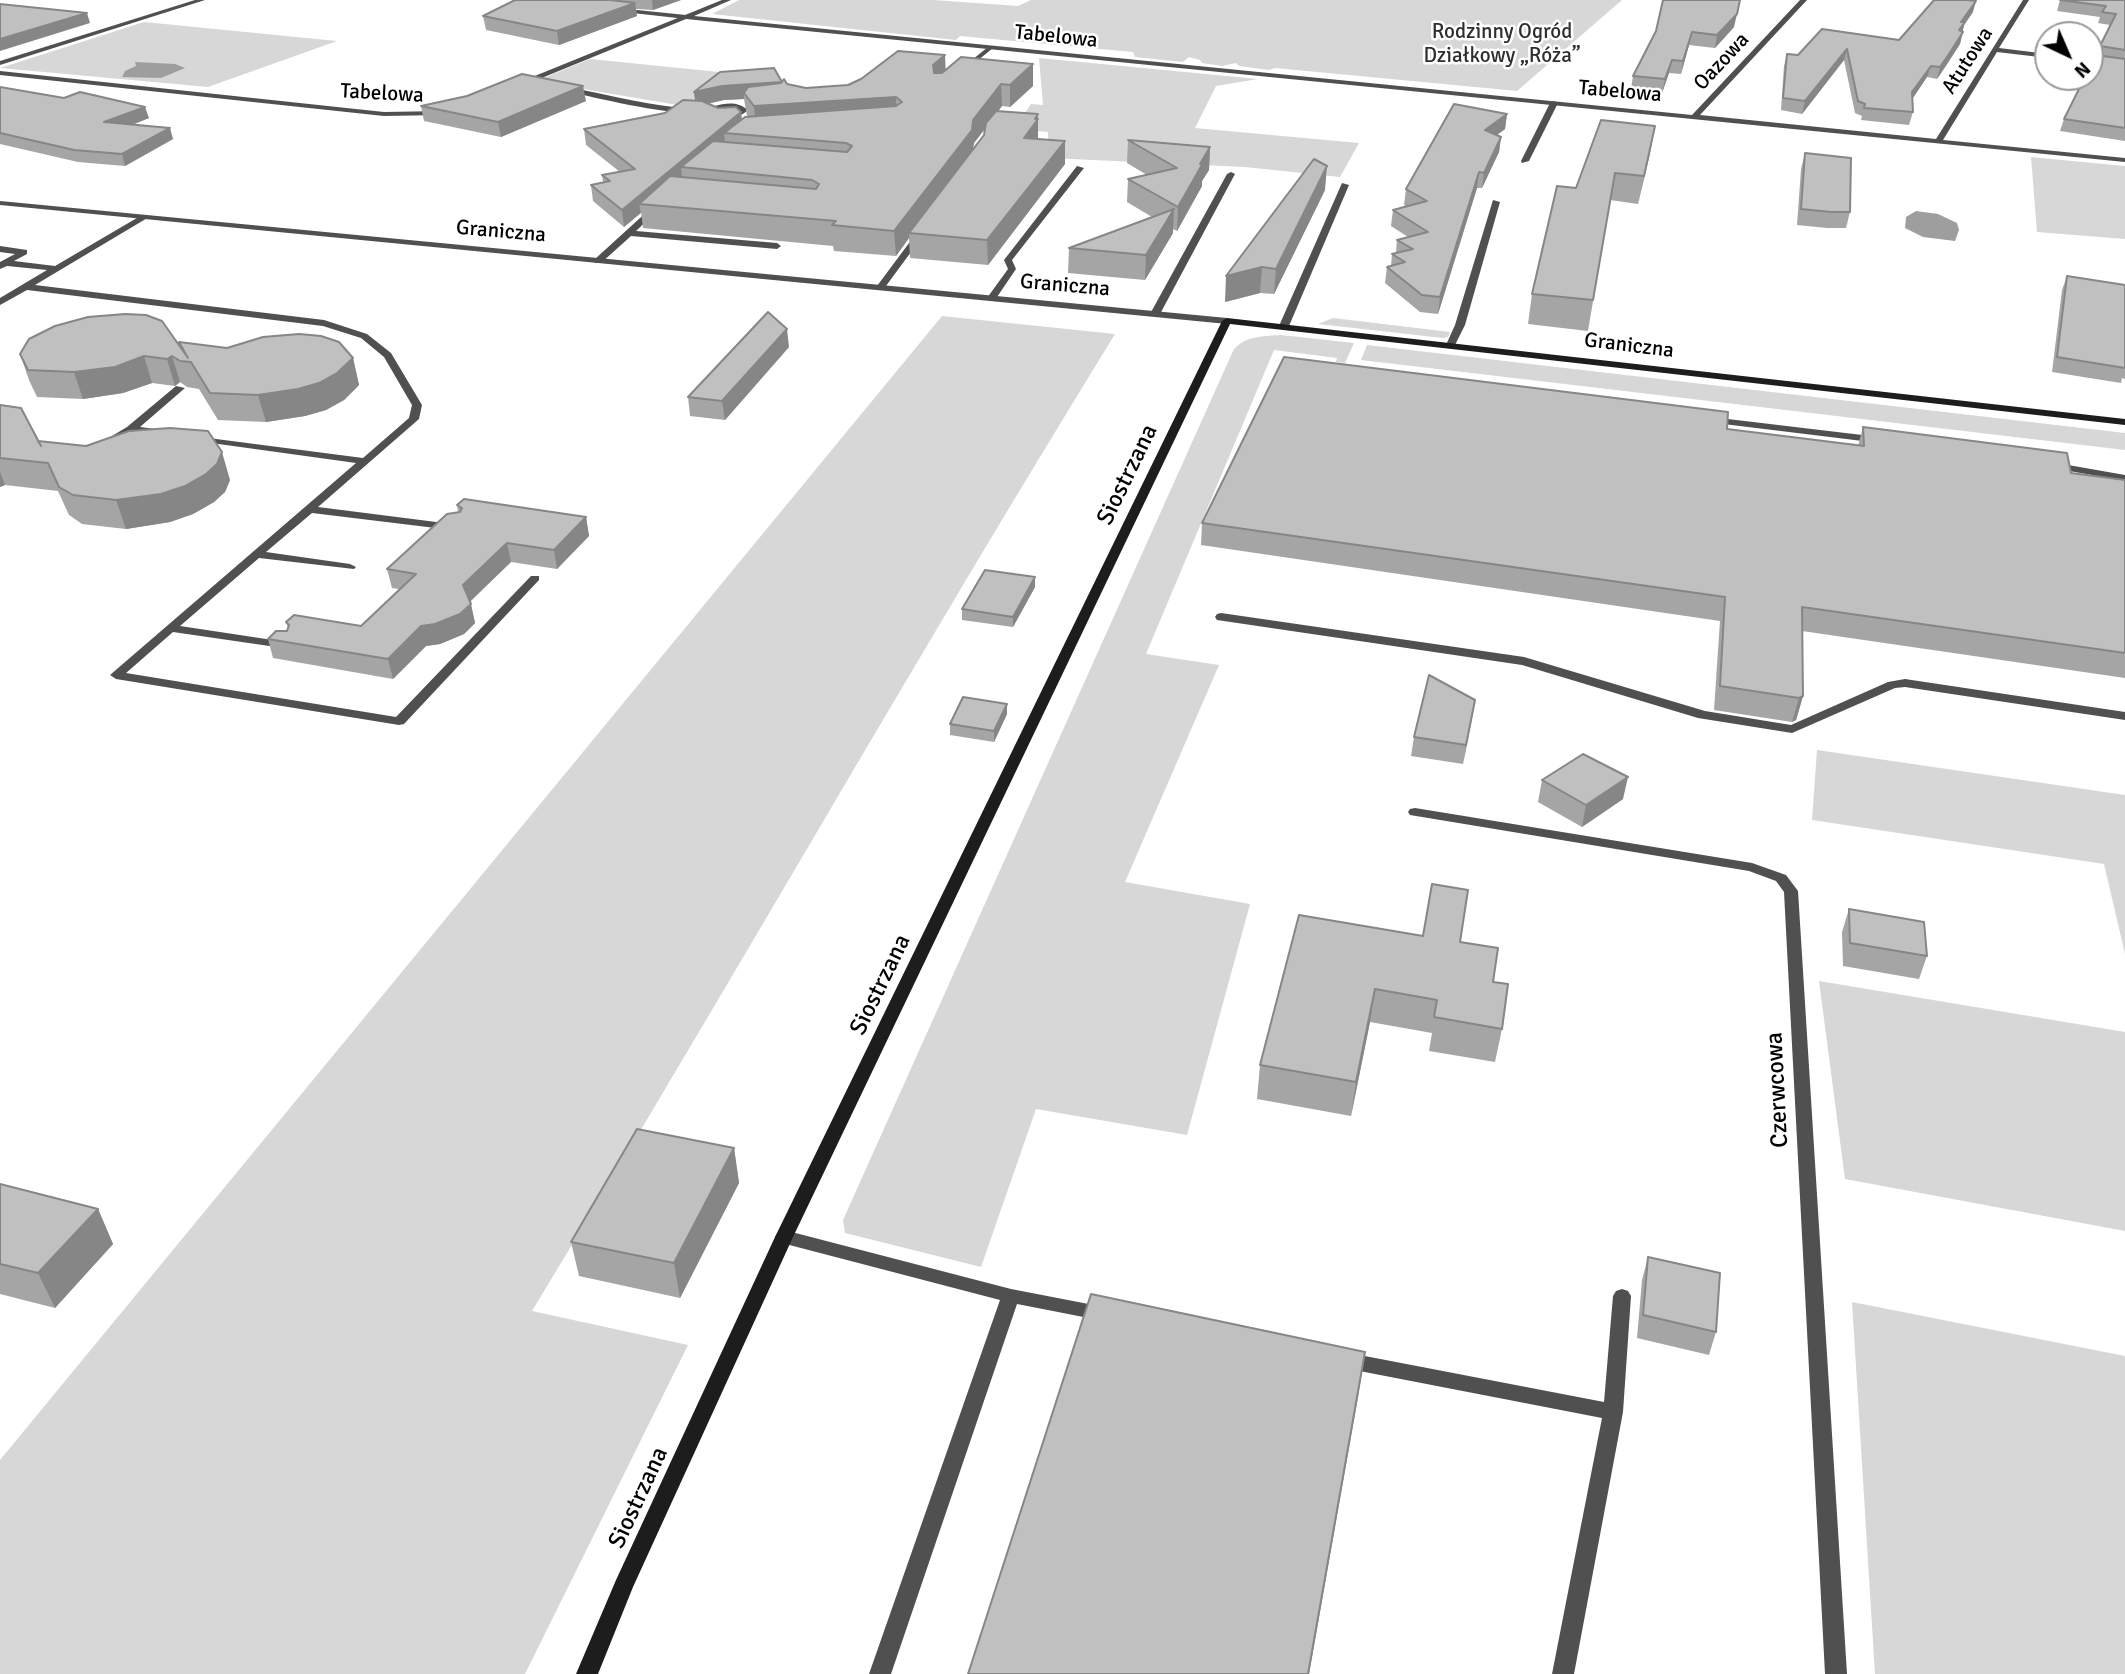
<!DOCTYPE html>
<html>
<head>
<meta charset="utf-8">
<style>
	body { margin:0 }
	#map { position:relative; width:2125px; height:1674px; overflow:hidden; background:#fff; font-family:Signika,sans-serif }
	canvas { display:block }
	.north { position:absolute; left:2034px; top:21px; width:70px; height:70px; box-sizing:border-box; background:#fff; border:2px solid #999; border-radius:50%; rotate:136deg; font-size:19px; font-weight:700; line-height:28px; text-align:center; color:#000 }
	.north::after { content:''; display:block; margin:auto; width:24px; height:32px; background:#000; clip-path:polygon(50% 0,100% 100%,50% 72%,0 100%) }
</style>
</head>
<body>
<div id="map">
<canvas width="2125" height="1674"></canvas>
<div class="north">N</div>
</div>
<script>
const c = document.querySelector('canvas').getContext('2d');
c.lineJoin = 'round';
function paint(path, color) { c.fillStyle = color; c.fill(path, 'evenodd'); }
function trace(path, color, width, dash) { c.strokeStyle = color; c.lineWidth = width; c.lineCap = dash ? 'butt' : 'round'; c.setLineDash(dash || []); c.stroke(path); }
function write(font, color, halo, rows, align = 'center') {
  c.font = font + ' Signika,sans-serif'; c.lineWidth = 5; c.setLineDash([]); c.textBaseline = 'middle'; c.strokeStyle = halo; c.fillStyle = color; for (const [text, x, y, turn = 0] of rows) {
    c.save(); c.translate(x, y); c.rotate((+turn || 0) * Math.PI / 180); c.textAlign = isNaN(turn) ? turn : align; if (halo) c.strokeText(text, 0, 0); c.fillText(text, 0, 0); c.restore();
  }
}
paint(new Path2D(`
	M739 0H933L1018 6 1031 0H1622L1517 91 1275 68 1269 70 1239 66 1236 63 1222 66 1202 63 1200 60 1189 57 1183 62 1135 57 1133 52 960 36 956 40 712 14Z
	M144 22 337 41 208 87 0 68Z
	M1039 58 1258 79 1216 86 1195 128 1359 143 1340 177 1245 167 1049 158 1048 132 1014 129 1031 104 1043 105Z
	M590 59 729 73 689 107 536 81Z
	M2031 157 2125 166V239L2037 232Z
	M942 316 1115 334C916 657 729 987 532 1311L688 1345 525 1674H0V1460Z
	M1333 318 1450 332 1448 337 1443 338 1318 324Z
	M1281 335 1354 343 1345 363 1336 362 1337 358 1274 350 1146 654 1219 665 1125 882 1250 904 1187 1135 1036 1109 981 1267 845 1233 843 1220 1233 351C1243 336 1265 336 1281 335Z
	M1367 345 2125 433V450L1361 360Z
	M1817 750 2125 795V954L2104 864 1812 820Z
	M1819 981 2125 1032V1231L1845 1179Z
	M1852 1302 2125 1356V1674H1875Z`), '#d7d7d7');
paint(new Path2D(`
	M135 62 175 64 185 68 161 78 122 77 125 71 136 66Z
	M1916 211 1938 214 1957 223 1959 230 1955 241 1923 237 1905 228 1906 217Z`), '#9e9e9e');
paint(new Path2D(`
	M617 8 686 15 689 17 686 19 615 11Z
	M988 47 993 48 966 70H962V68Z
	M568 87C610 95 653 107 696 109 715 109 731 96 748 110 740 117 732 120 721 119V115L733 114 739 110C726 104 715 112 701 113 666 115 602 99 565 91Z
	M1554 101 1558 103 1529 161 1522 163 1521 161 1550 103Z
	M1077 166 1084 168 1012 260 1016 269 995 300H989L987 298 1008 269 1004 260Z
	M1231 172 1235 174 1160 314 1152 316 1150 314 1227 174Z
	M1342 183 1349 185 1289 326 1281 328 1279 326Z
	M1493 200 1500 202 1465 325 1454 347H1448L1446 345 1455 325Z
	M651 208 658 210 636 231 777 243 781 246 777 249 631 236 601 263H595V259Z
	M142 215 149 217 35 285 324 320 367 334 391 353 422 405 419 419 318 507 452 524 458 527 452 530 312 513 266 552 350 564 356 567 354 569 259 558 180 626 286 642 290 643 292 646 290 649 173 632 126 673 396 717 531 576H539V580L404 724 399 725 116 679 110 675 356 463 197 441 192 438 193 436 363 458 409 418 412 405 384 357 361 338 323 326 27 290 0 305V298L47 270 7 266 0 269V262L15 254 0 252V246L27 250V254L14 261 55 266Z
	M918 231 925 233 883 290H877V286Z
	M176 386 185 388 140 427 163 430V434L133 432 110 446H102V442L127 427Z
	M1711 417 1879 437 1884 440 1879 443 1707 422 1706 420Z
	M2051 462 2125 475V481L2047 467V463Z
	M1221 613 1524 657 1705 711 1791 725 1888 682 1905 679 2125 712V720L1905 687 1895 688 1792 733 1698 718 1522 665 1217 620 1215 617 1217 614Z
	M784 1230 1011 1289 1104 1307 1110 1309 1113 1314 1110 1319 1104 1321 1017 1304 891 1674H869L1000 1300 778 1242 775 1237 778 1232Z
	M1622 1289 1628 1291 1631 1296 1623 1412 1574 1674H1552L1602 1418 1344 1368 1337 1365 1335 1360 1337 1355 1344 1352 1604 1402 1613 1296 1616 1291Z`), '#505050');
paint(new Path2D(`
	M195 0H205L0 65V61Z
	M722 0H731L694 16 1692 115 1800 0H1807L1700 115 1936 139 2023 0H2029L1999 48 2048 54V58L1997 52 1943 140 2125 158V162L686 19 522 86 515 84Z
	M2090 60 2125 65V69L2090 64Z
	M0 71 384 112 441 111 445 113 441 115 384 116 0 75Z
	M0 201 1227 318 1232 321 1227 324 0 205Z
	M1415 808 1752 863 1786 875 1798 891 1847 1674H1825L1784 892 1776 881 1749 871 1410 815 1408 812 1410 809Z`), '#505050');
paint(new Path2D(`
	M1227 318 2125 419V425L1230 324 793 1237 633 1587 598 1674H576L616 1580 775 1237 1222 321Z`), '#1d1d1d');
paint(new Path2D(`
	M515 0H681L653 10 636 9 637 16 559 45 486 30 483 16Z
	M2060 0H2125V141L2060 131 2064 119 2097 55 2100 46 2110 25 2098 23 2100 17 2057 11Z
	M1973 12 1964 25 1960 44 1946 66 1937 79 1927 77 1912 99 1913 112 1909 125 1861 120 1862 116 1855 113 1844 60 1802 114 1781 110 1784 66 1787 54 1798 55 1899 40Z
	M1734 27 1715 48 1689 45 1681 74 1669 73 1662 93 1631 89 1633 76 1656 31Z
	M946 70 1033 86 1010 107 1002 106 998 111 1038 114V139L1065 141V164L988 265 910 258 909 238 896 256 834 251 833 246 643 228 641 212 624 227 593 201 591 185 603 182 602 175 620 172 586 145 584 129 665 113 695 100 694 92 782 82 787 84 806 88 848 85ZM744 99 747 116 742 119 741 112 718 108 708 104 724 100ZM985 129 984 135 973 148 974 143Z
	M0 87 149 118 132 125 173 139 125 166 78 162 0 144Z
	M467 96 586 101 501 137 424 121 421 106Z
	M1507 114 1505 129 1497 135 1501 137 1499 152 1482 188H1477L1438 314 1420 312 1385 283 1387 267 1391 266 1392 254 1396 253 1397 240 1408 237 1391 226 1393 210 1406 206 1404 205 1406 189Z
	M1128 140 1210 147 1209 170 1202 181V186L1177 231 1173 229V233L1145 280 1068 273 1069 248 1152 217 1127 202 1128 179 1147 175 1127 163Z
	M1650 153 1638 204 1610 200 1588 331 1528 324 1532 294 1576 188Z
	M1805 153 1850 212 1846 228H1827L1797 225 1801 169Z
	M1325 190 1274 294 1260 293 1225 302Z
	M2067 276 2125 285V379L2122 378 2121 383 2052 372 2062 290Z
	M180 346 227 348 353 358 359 385 344 400 326 410 305 416 266 422 218 420 199 389 187 387 180 382 175 386 152 383 123 393 83 399 37 397 29 380 20 354Z
	M789 347 725 420 690 416 688 397Z
	M0 405 39 443 86 446 230 480 225 492 214 502 193 514 170 522 126 529 82 524 69 515 58 491 5 485 0 487Z
	M1863 427 2071 473 2125 480V678L1802 631 1803 696 1796 720 1792 722 1714 710 1720 621 1201 545 1202 523 1727 429 1858 446Z
	M457 505 586 517 589 536 557 569 511 562 470 602 475 623 464 634 440 644 426 646 393 679 273 658 268 639 287 631 288 627 286 622 361 626 399 589 392 588 387 569 458 512Z
	M1035 587 1013 627 962 620V609Z
	M1007 714 994 742 950 735V724Z
	M1472 718 1463 764 1411 756 1414 737Z
	M1542 780 1623 799 1582 827 1538 802Z
	M1849 909 1927 956 1919 979 1843 966 1842 932Z
	M1299 915 1460 942 1493 982 1502 1029 1495 1062 1429 1051 1432 1033 1370 1022 1351 1116 1257 1099 1260 1065Z
	M734 1148 739 1183 680 1298 579 1276 571 1242Z
	M0 1184 98 1209 113 1244 55 1308 0 1294Z
	M1648 1257 1716 1332 1709 1355 1637 1338 1642 1280Z`), '#a5a5a5');
paint(new Path2D(`
	M652 0H681L653 10Z
	M1976 1 1973 12 1964 25 1962 34 1956 42 1961 22Z
	M635 3 637 16 559 45 557 31Z
	M87 13 90 23 0 51V39Z
	M1737 14 1734 27 1715 48 1717 35Z
	M1692 32 1689 45 1681 74 1683 61Z
	M1963 32 1960 44 1937 79 1940 67Z
	M1847 49 1844 60 1802 114 1805 101Z
	M945 55 946 77 933 87V65Z
	M1672 60 1669 73 1662 93 1665 79Z
	M1033 64V86L1010 107V85Z
	M1931 66 1927 77 1909 104 1912 92Z
	M782 82 783 96 744 93V99L724 100 696 106 694 92 722 86Z
	M1001 84 1002 106 974 143 972 153 909 233V238L896 256 894 231 973 120Z
	M583 86 586 101 501 137 498 122Z
	M896 97 897 119 756 129 754 106Z
	M145 107 149 118 108 134 104 122Z
	M741 112 742 128 724 133 725 142 681 167 682 178 639 204 641 213 624 227 622 210Z
	M1038 114V141L1024 138 1035 119Z
	M1507 114 1505 129 1483 145 1485 130Z
	M1655 126 1650 153 1638 204 1644 176Z
	M170 128 173 139 125 166 122 154Z
	M1501 137 1499 152 1482 188 1484 173Z
	M1065 141V164L988 265 987 240Z
	M1210 147 1209 170 1202 181V186L1177 231 1178 207Z
	M1327 166 1325 190 1274 294 1276 269Z
	M1479 172 1477 188 1438 314 1440 297Z
	M1174 209 1173 233 1145 280 1146 255Z
	M1262 267 1260 293 1225 302 1226 276Z
	M787 329 789 347 725 420 722 401Z
	M144 356 152 383 123 393 83 399 74 372Z
	M172 356 180 382 175 386 167 359Z
	M353 358 359 385 344 400 326 410 305 416 266 422 258 395Z
	M222 452 230 480 225 492 214 502 193 514 170 522 126 529 116 500Z
	M0 472 5 485 0 487Z
	M586 517 589 536 557 569 554 550Z
	M507 543 511 562 467 604 463 585Z
	M1035 577V587L1013 627V617Z
	M471 604 475 623 464 634 440 644 426 646 393 679 388 659 421 626Z
	M1803 696 1796 720 1792 722 1799 698Z
	M1475 700 1472 718 1463 764 1466 745Z
	M1007 704V714L994 742V731Z
	M1628 777 1623 799 1582 827 1586 805Z
	M1375 989 1370 1022 1351 1116 1356 1082Z
	M734 1148 739 1183 680 1298 674 1263Z
	M98 1209 113 1244 55 1308 38 1273Z
	M1365 1352 1358 1397 1309 1674H1308Z`), '#868686');
const building = new Path2D(`
	M515 0H610L635 3 557 31 483 16Z
	M1663 0H1740L1737 14 1717 35 1692 32 1683 61 1672 60 1665 79 1633 76 1656 31Z
	M1934 0H1966L1976 1 1961 22H1965L1959 30 1963 32 1949 54 1940 67 1931 66 1912 92 1913 112 1864 108 1865 104 1858 101 1847 49 1805 101 1783 98 1787 54 1798 55 1822 29 1899 40Z
	M2060 0H2125V50L2100 46 2116 14 2102 12 2106 6Z
	M0 4 87 13 0 39Z
	M898 51 945 55 933 65 934 73H942L961 57 1033 64 1010 85 1001 84 973 120 972 130 894 231 832 225 836 221 639 204 670 176 816 189 819 184 812 180 681 167 713 141 847 152 852 146 846 143 724 133 745 117 896 106 902 102 896 97 754 106 744 93 748 87 781 83 784 79 787 84 806 88 848 85 861 79Z
	M2095 55 2125 59V128L2064 119 2085 77H2090V66Z
	M774 68 782 82 722 86 694 92 720 72Z
	M522 74 583 86 498 122 421 106 467 96Z
	M0 87 64 98 80 92 145 107 104 122 170 128 122 154 74 150 0 133Z
	M683 100 702 101 718 108 736 107 741 112 622 210 591 185 610 181 602 175 635 169 584 129 665 113Z
	M1454 104 1507 114 1485 130 1501 137 1484 173 1479 172 1440 297 1422 295 1387 267 1405 262 1392 254 1413 249 1397 240 1428 232 1393 210 1427 201 1406 189Z
	M996 111 1038 114 1035 119H1038L1024 138 1065 141 987 240 909 233 984 135 986 123Z
	M1601 120 1655 126 1644 176 1615 173 1593 300 1532 294 1557 186 1576 188Z
	M1128 140 1210 147 1200 164 1203 163 1178 207 1128 179 1177 168Z
	M1805 153 1851 158 1850 212H1831L1801 209Z
	M1314 159 1327 166 1276 269 1262 267 1226 276Z
	M1174 209 1146 255 1069 248Z
	M2067 276 2125 285V368L2057 357Z
	M768 312 787 329 722 401 688 397Z
	M125 314 146 315 162 321 188 358 179 342 227 348 263 337 299 334 321 336 339 342 353 358 337 373 319 383 298 389 258 395 210 393 191 362 180 361 172 356 167 359 144 356 115 367 74 372 28 370 20 354 29 339 55 326 88 317Z
	M1284 357 1728 412 1727 429 1864 446 1863 427 2067 453 2071 473 2125 480V653L1802 607 1803 696 1799 698 1720 686 1725 597 1202 523Z
	M0 405 21 408 41 446 38 441 86 446 129 431 170 428 208 431 222 452 217 464 206 474 185 486 161 494 116 500 73 495 59 487 48 463 0 458Z
	M464 499 586 517 554 550 507 543 463 585 471 604 460 614 435 624 421 626 388 659 268 639 276 631H287L289 625 286 622 294 615 361 626 416 574 387 569 447 514 460 512 462 508 457 505Z
	M985 570 1035 577 1013 617 962 609Z
	M1429 675 1475 700 1466 745 1414 737Z
	M963 697 1007 704 994 731 950 724Z
	M1583 754 1628 777 1586 805 1542 780Z
	M1432 884 1468 890 1460 942 1498 948 1493 982 1508 984 1502 1029 1434 1017 1437 1000 1375 989 1356 1082 1260 1065 1299 915 1423 936Z
	M1849 909 1924 922 1927 956 1850 943Z
	M637 1129 734 1148 674 1263 571 1242Z
	M0 1184 98 1209 38 1273 0 1264Z
	M1648 1257 1720 1273 1716 1332 1643 1315Z
	M1091 1294 1365 1352 1308 1674H968Z`);
paint(building, '#c0c0c0');
trace(building, '#868686', 2);
write('21px', '#2e2e2e', '#fff', [
	["Rodzinny Ogród",1502,32],
	["Działkowy „Róża”",1502,56]
]);
write('21px', '#000', '#fff', [
	["Tabelowa",1056,37,6],
	["Atutowa",1968,61,-57],
	["Oazowa",1722,62,-47],
	["Tabelowa",1620,92,5],
	["Tabelowa",382,94,3],
	["Graniczna",501,232,5],
	["Graniczna",1065,286,5],
	["Graniczna",1629,346,7]
]);
write('24px', '#000', '#fff', [
	["Siostrzana",1128,475,-64],
	["Siostrzana",881,985,-64],
	["Czerwcowa",1778,1090,-93],
	["Siostrzana",639,1498,-65]
]);
</script>
</body>
</html>
